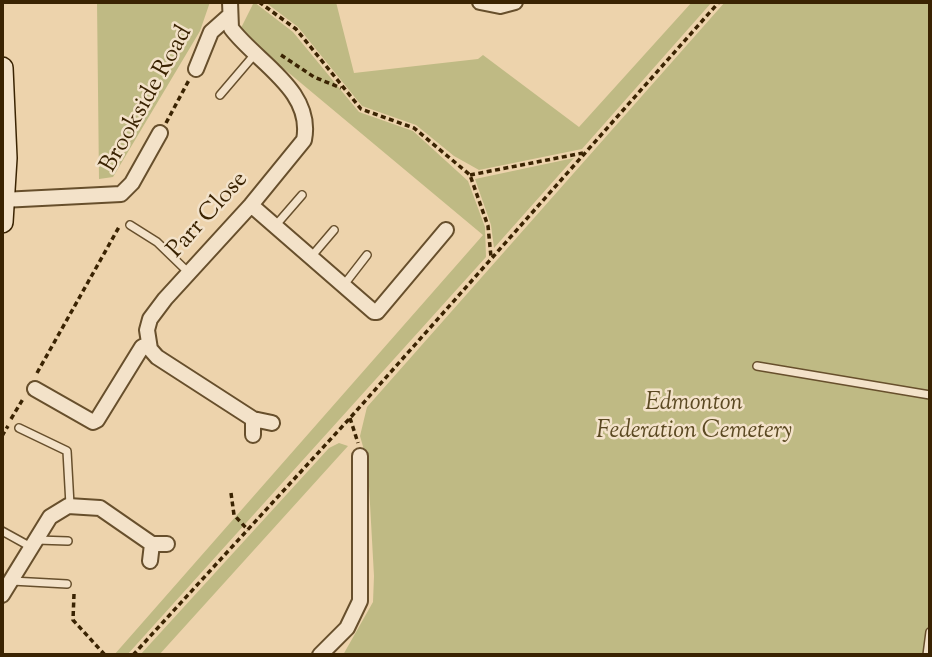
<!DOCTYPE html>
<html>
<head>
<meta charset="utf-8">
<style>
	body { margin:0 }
	#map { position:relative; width:932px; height:657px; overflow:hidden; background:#edd3ac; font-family:"Sorts Mill Goudy",serif }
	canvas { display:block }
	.frame { position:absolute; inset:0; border:4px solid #3a2302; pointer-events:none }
</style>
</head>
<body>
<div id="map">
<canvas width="932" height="657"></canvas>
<div class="frame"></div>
</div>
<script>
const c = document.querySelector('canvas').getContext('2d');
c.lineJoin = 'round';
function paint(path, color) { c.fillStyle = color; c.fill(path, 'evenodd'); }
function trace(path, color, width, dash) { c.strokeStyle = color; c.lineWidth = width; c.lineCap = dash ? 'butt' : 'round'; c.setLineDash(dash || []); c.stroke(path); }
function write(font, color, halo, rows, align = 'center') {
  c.font = font + ' "Sorts Mill Goudy",serif'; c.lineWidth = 5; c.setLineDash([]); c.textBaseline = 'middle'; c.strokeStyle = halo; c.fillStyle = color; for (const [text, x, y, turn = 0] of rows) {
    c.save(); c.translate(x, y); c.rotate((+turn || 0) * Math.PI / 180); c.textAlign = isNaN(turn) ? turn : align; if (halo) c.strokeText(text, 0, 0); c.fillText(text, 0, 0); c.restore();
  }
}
paint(new Path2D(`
	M97 2H210L200 31 113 177 99 179Z
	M254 2 293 32 359 112 413 131 468 181 485 227 486 257 127 655H114L483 235 247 38 241 28Z
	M265 2H336L354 73 478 59 483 55 579 127 692 2H712L582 149 479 170 454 156 416 125 362 106 298 27Z
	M725 2H930V655H343L373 602 374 576 367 450H364L360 436 367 407Z
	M574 158 494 248 491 225 475 179Z
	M339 443 348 446 159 655H140L329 448Z`), '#bfba84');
const lane = new Path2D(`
	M220 95 255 54
	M130 225 157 242 189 273
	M276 225 302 195
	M311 257 334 230
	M343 286 367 255
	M757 366 930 395
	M19 428 67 451 70 505
	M2 531 31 547
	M37 540 68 541
	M12 581 67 584
	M927 655 930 632`);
const street = new Path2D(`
	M230 2 231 28C256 62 314 90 304 140L251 205 165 299 150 319 147 330 150 349 157 357 253 419 272 423
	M480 2 500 6 515 2
	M196 69 211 32 229 16
	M2 200 121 194 132 183 160 133
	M251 205 374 312H377L446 230
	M35 389 93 422 97 420 142 347 149 344
	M253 419V435
	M150 561 152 544
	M2 595 50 517 68 506 100 508 152 544H167
	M320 655 347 628 360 601V456`);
const secondary = new Path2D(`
	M2 68 6 158 2 222`);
trace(lane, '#674f2c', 10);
trace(street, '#674f2c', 18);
trace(secondary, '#3a2302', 24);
trace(new Path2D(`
	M259 2 296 29 361 109 414 128 470 175 488 226 491 257
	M281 55 314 77 341 88
	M166 123 189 80
	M470 175 583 153
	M37 373 119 227
	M350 418 358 443
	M11 419 23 399
	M2 436 8 426
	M231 493 234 515 248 530
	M74 594 73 620 105 655
	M133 655 350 418 719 2`), '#3a2302', 3.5, [5, 3.5]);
trace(lane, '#f3e2c9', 7);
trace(street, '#f3e2c9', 14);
trace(secondary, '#f3e2c9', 21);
write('24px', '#3a2302', '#f3e2c9', [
	["Brookside Road",148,100,-61],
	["Parr Close",209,216,-48]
]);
write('italic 24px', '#5b4922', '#f3e2c9', [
	["Edmonton",694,405],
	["Federation Cemetery",694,433]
]);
</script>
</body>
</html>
